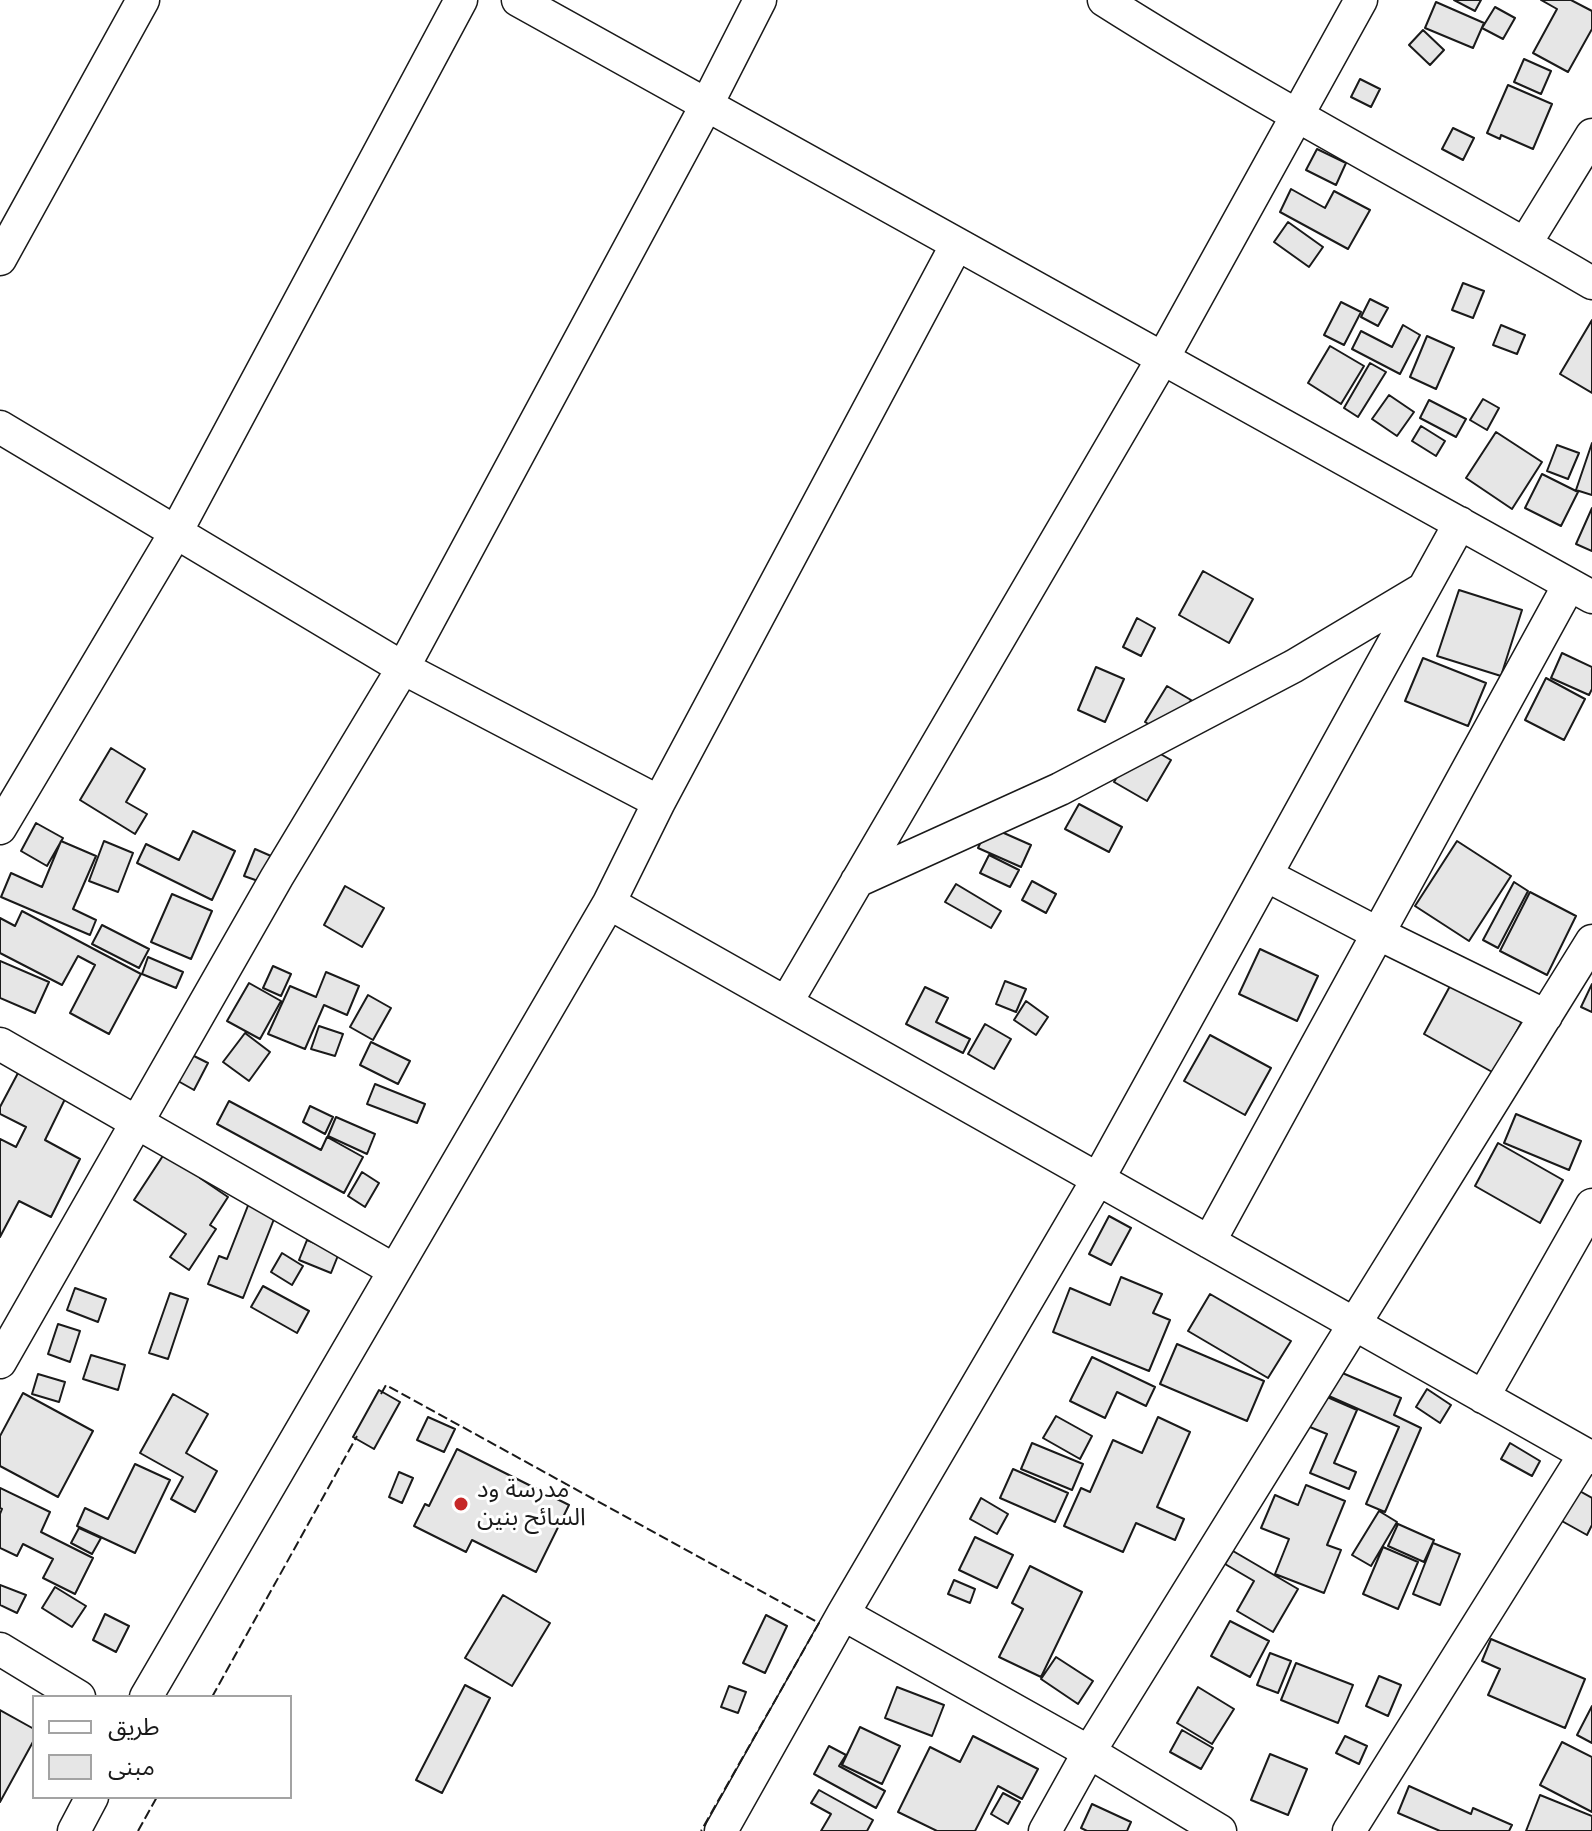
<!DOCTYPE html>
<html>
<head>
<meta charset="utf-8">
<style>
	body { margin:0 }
	#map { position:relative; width:1592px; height:1831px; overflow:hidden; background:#fff; font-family:"Noto Sans","Noto Sans Arabic",sans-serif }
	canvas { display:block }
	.legend { position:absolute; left:32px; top:1695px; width:260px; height:104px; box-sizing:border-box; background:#fff; border:2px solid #a3a3a3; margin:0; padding:10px 14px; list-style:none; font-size:24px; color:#1a1a1a }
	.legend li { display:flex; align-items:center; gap:16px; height:40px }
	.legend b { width:40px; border:2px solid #a3a3a3 }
</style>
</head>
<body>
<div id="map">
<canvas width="1592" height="1831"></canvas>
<ul class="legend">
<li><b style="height:10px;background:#fff"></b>طريق</li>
<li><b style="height:22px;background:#e6e6e6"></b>مبنى</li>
</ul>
</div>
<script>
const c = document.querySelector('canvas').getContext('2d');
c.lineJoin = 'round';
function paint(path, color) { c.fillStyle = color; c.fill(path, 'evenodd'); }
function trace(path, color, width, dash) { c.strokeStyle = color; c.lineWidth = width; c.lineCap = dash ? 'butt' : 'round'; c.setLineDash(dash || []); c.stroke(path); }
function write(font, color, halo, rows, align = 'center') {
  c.font = font + ' "Noto Sans","Noto Sans Arabic",sans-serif'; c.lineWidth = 6; c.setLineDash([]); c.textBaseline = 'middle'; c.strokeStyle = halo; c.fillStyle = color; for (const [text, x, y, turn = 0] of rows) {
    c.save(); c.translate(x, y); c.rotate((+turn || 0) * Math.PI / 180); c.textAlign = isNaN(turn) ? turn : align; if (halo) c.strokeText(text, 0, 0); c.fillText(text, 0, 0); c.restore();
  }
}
const building = new Path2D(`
	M1454 0H1481L1475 11Z
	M1541 0H1571L1592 11V29L1568 72 1533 53 1557 9Z
	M1436 2 1484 23 1473 48 1425 28Z
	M1495 7 1515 18 1503 39 1482 28Z
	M1423 30 1444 50 1430 65 1409 45Z
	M1524 59 1551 71 1541 94 1514 82Z
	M1360 79 1380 89 1371 107 1351 97Z
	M1508 85 1552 104 1533 149 1501 135 1500 139 1487 133Z
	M1453 128 1474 138 1463 160 1442 149Z
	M1317 149 1346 163 1336 185 1306 170Z
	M1291 189 1325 208 1334 191 1370 210 1348 249 1280 212Z
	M1288 222 1323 247 1309 267 1274 242Z
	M1463 283 1484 291 1473 318 1452 310Z
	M1370 299 1388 308 1378 326 1361 317Z
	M1341 302 1361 312 1344 345 1324 335Z
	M1592 320V393L1560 374Z
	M1403 325 1420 335 1400 374 1352 349 1361 331 1392 347Z
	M1501 325 1525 335 1517 354 1493 345Z
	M1427 336 1454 348 1436 389 1410 377Z
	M1330 346 1364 366 1341 404 1308 383Z
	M1370 363 1386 372 1358 417 1344 408Z
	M1389 395 1414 412 1397 436 1372 419Z
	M1483 399 1499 408 1487 430 1470 420Z
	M1429 400 1466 419 1456 437 1420 418Z
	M1421 426 1445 441 1436 456 1412 441Z
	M1496 432 1542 462 1512 509 1466 478Z
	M1592 443V495L1576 490Z
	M1557 445 1579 453 1568 479 1547 471Z
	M1542 474 1578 492 1561 526 1525 508Z
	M1592 508V551L1576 544Z
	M1203 571 1253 599 1229 643 1179 615Z
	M1459 590 1522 610 1501 676 1437 656Z
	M1137 618 1155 628 1141 656 1123 647Z
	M1562 653 1592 667V689L1589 695 1551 678Z
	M1423 658 1486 683 1468 726 1405 701Z
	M1096 667 1124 679 1105 722 1078 710Z
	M1546 678 1585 699 1564 740 1525 720Z
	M1167 686 1191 700 1169 736 1145 722Z
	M1138 741 1171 760 1147 801 1114 782Z
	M111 748 145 769 126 802 147 814 135 834 80 800Z
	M1079 804 1122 827 1109 852 1065 829Z
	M36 823 63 838 47 866 21 851Z
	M988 826 1031 845 1021 867 978 848Z
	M193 831 235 851 212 900 137 863 146 844 179 860Z
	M61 841 96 856 73 909 96 920 90 935 1 897 11 873 42 887Z
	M104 841 133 853 118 892 89 881Z
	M1457 841 1511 876 1469 941 1415 906Z
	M255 849 271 856 261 882 244 876Z
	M989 855 1019 870 1010 887 980 873Z
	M1032 881 1056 894 1046 913 1022 900Z
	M1514 882 1528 891 1498 948 1483 940Z
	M956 884 1001 911 991 928 945 902Z
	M345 886 384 908 362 947 324 925Z
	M1530 892 1576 916 1547 975 1500 951Z
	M172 894 212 911 191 959 151 942Z
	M22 911 141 974 109 1034 70 1013 95 965 78 956 62 985 0 953V918L15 926Z
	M102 925 149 949 139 968 92 944Z
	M1260 949 1318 976 1297 1021 1239 994Z
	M148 957 183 972 176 988 142 974Z
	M0 961 49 982 35 1013 0 998Z
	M273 966 291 974 281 996 263 988Z
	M326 972 359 986 347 1015 324 1005 305 1049 268 1034 290 986 316 997Z
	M1456 975 1526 1014 1494 1073 1424 1034Z
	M1005 981 1026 989 1016 1012 996 1004Z
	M249 983 281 1001 260 1039 227 1021Z
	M1592 984V1012L1581 1007Z
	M925 987 948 998 936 1022 970 1039 963 1053 906 1024Z
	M368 995 391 1008 373 1040 350 1027Z
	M1026 1001 1048 1017 1036 1035 1014 1020Z
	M985 1024 1011 1039 994 1069 968 1054Z
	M319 1026 343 1034 335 1056 311 1049Z
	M245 1033 270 1052 249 1081 223 1062Z
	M1210 1035 1271 1068 1245 1115 1184 1081Z
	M371 1042 410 1061 398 1084 360 1065Z
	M192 1055 208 1063 194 1090 178 1081Z
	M18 1073 66 1097 45 1140 80 1159 51 1217 19 1201 0 1237V1139L16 1147 26 1127 0 1114V1107Z
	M375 1084 425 1104 417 1123 367 1104Z
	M229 1101 321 1150 327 1137 363 1157 344 1193 217 1124Z
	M310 1106 333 1117 325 1134 303 1122Z
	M1516 1114 1581 1141 1569 1170 1504 1143Z
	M336 1117 375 1134 367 1154 328 1136Z
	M1498 1143 1563 1180 1540 1223 1475 1186Z
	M170 1145 206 1170 200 1178 228 1197 210 1225 216 1229 189 1270 170 1257 186 1234 134 1200Z
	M362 1172 379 1183 365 1207 348 1196Z
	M249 1203 276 1214 243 1298 208 1284 219 1256 227 1259Z
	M1109 1216 1131 1228 1111 1265 1089 1254Z
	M307 1240 339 1253 331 1273 299 1260Z
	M282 1253 303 1266 292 1285 271 1272Z
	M1121 1277 1162 1294 1153 1313 1170 1320 1149 1371 1053 1332 1070 1288 1110 1305Z
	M263 1286 309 1311 297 1333 251 1307Z
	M75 1288 106 1299 98 1322 67 1310Z
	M170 1293 188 1299 168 1359 149 1353Z
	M1210 1294 1291 1341 1268 1378 1188 1331Z
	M58 1324 80 1331 70 1362 48 1354Z
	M1177 1344 1264 1381 1247 1421 1160 1384Z
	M91 1355 125 1365 118 1390 83 1379Z
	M1092 1357 1155 1387 1146 1406 1117 1392 1105 1418 1070 1401Z
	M1333 1369 1401 1398 1394 1415 1421 1428 1385 1512 1366 1504 1399 1427 1322 1393Z
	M38 1374 65 1382 59 1402 32 1394Z
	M1427 1389 1451 1405 1440 1423 1416 1407Z
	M379 1390 400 1402 374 1449 353 1437Z
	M23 1393 93 1431 58 1497 0 1466V1436Z
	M1318 1393 1357 1410 1334 1463 1356 1472 1349 1489 1310 1473 1327 1434 1305 1425Z
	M173 1394 208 1414 186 1453 217 1471 195 1512 171 1499 183 1477 140 1453Z
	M1056 1416 1092 1436 1080 1459 1043 1438Z
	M428 1417 455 1429 444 1452 417 1440Z
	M1158 1417 1190 1432 1157 1507 1184 1519 1175 1540 1136 1523 1123 1552 1064 1526 1081 1488 1090 1492 1113 1440 1142 1453Z
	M1032 1443 1083 1464 1072 1490 1021 1469Z
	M1510 1443 1540 1461 1532 1476 1501 1459Z
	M457 1449 569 1505 536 1572 472 1540 466 1552 414 1526 425 1504 429 1506Z
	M135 1464 170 1480 135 1553 77 1526 85 1508 108 1519Z
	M1013 1469 1068 1493 1055 1522 1000 1498Z
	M399 1472 413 1478 402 1503 389 1497Z
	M1567 1484 1592 1498V1525L1587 1535 1551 1515Z
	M1306 1485 1345 1501 1327 1545 1341 1550 1324 1593 1275 1574 1289 1539 1261 1528 1275 1495 1298 1505Z
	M0 1488 50 1512 41 1532 93 1558 75 1594 43 1578 53 1559 23 1544 17 1556 0 1548V1514L2 1509 0 1508Z
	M981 1498 1008 1514 997 1534 970 1519Z
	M1379 1511 1397 1522 1371 1566 1352 1555Z
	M1398 1524 1434 1540 1424 1562 1388 1546Z
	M79 1528 101 1538 92 1554 71 1543Z
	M975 1537 1013 1555 997 1588 959 1570Z
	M1433 1543 1460 1554 1440 1605 1413 1594Z
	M1383 1547 1418 1562 1398 1609 1363 1594Z
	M1233 1551 1298 1589 1273 1632 1237 1611 1254 1581 1225 1564Z
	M1030 1566 1082 1592 1041 1677 999 1657 1023 1609 1012 1603Z
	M954 1580 975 1589 970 1603 948 1594Z
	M0 1585 26 1595 17 1613 0 1605Z
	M55 1587 86 1606 72 1627 42 1608Z
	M503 1595 550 1623 512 1686 465 1658Z
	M105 1614 129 1626 116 1652 93 1640Z
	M766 1615 787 1626 765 1673 743 1663Z
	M1230 1621 1269 1641 1250 1677 1211 1656Z
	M1491 1639 1585 1679 1565 1728 1488 1695 1500 1669 1482 1661Z
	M1270 1653 1291 1661 1278 1693 1257 1685Z
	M1056 1657 1093 1681 1078 1704 1041 1679Z
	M1296 1663 1353 1685 1338 1723 1281 1700Z
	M1379 1676 1401 1685 1388 1716 1366 1706Z
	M465 1685 490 1698 442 1793 416 1780Z
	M729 1686 746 1692 738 1713 721 1707Z
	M897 1687 944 1705 932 1736 885 1718Z
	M1198 1687 1234 1709 1212 1744 1177 1723Z
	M1592 1706V1743L1577 1735Z
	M0 1710 34 1729V1740L0 1802Z
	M860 1727 900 1746 882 1784 842 1765Z
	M1182 1730 1213 1748 1201 1769 1170 1752Z
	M973 1736 1038 1769 1022 1799 998 1786 975 1831H937L898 1812 930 1747 960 1762Z
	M1345 1736 1367 1746 1359 1764 1336 1753Z
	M1562 1742 1592 1757V1812L1540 1785Z
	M829 1746 846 1755 839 1766 885 1791 876 1808 814 1774Z
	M1270 1754 1307 1769 1288 1815 1251 1800Z
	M1409 1786 1471 1814 1473 1808 1512 1825 1509 1831H1440L1398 1813Z
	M819 1790 873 1820 867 1831H821L831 1814 811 1803Z
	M1003 1793 1020 1802 1008 1824 991 1814Z
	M1540 1795 1592 1816V1831H1526Z
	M1092 1804 1131 1822 1127 1831H1087L1081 1828Z`);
paint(building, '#e6e6e6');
trace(building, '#1a1a1a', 2);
const minor = new Path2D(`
	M518 0 1592 597
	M1104 0C1263 101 1430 188 1592 283
	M1525 244 1592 135
	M0 259 143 0
	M0 427 403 668 659 802
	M0 828 176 532 461 0
	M1266 875 1377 933 1546 1016
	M857 881 1060 789 1294 666 1423 589
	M609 903 1592 1458
	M786 1003 1163 358 1361 0
	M0 1044 394 1270
	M1209 1242 1569 585
	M0 1362 277 877 403 668 706 106 760 0
	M1483 1397 1592 1205
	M843 1614 1089 1752 1220 1831
	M0 1649 79 1697
	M146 1697 609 903 659 802 957 244
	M74 1831 92 1797
	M721 1831 843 1614 1098 1179 1460 523
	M1045 1831 1089 1752 1592 941
	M1349 1831 1585 1454`);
trace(minor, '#1a1a1a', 35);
trace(minor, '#fff', 32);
trace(new Path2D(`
	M381 1394 386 1385 819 1623 701 1831
	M212 1697 357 1436
	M138 1831 157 1797`), '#1a1a1a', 2, [10, 4]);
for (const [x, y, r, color] of [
	[461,1504,8,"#c62828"]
]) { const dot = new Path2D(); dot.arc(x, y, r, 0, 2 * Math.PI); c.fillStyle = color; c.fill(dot); trace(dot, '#fff', 3); }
write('24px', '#1a1a1a', '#fff', [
	["مدرسة ود",477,1490],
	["السائح بنين",477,1518]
], 'left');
</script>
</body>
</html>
